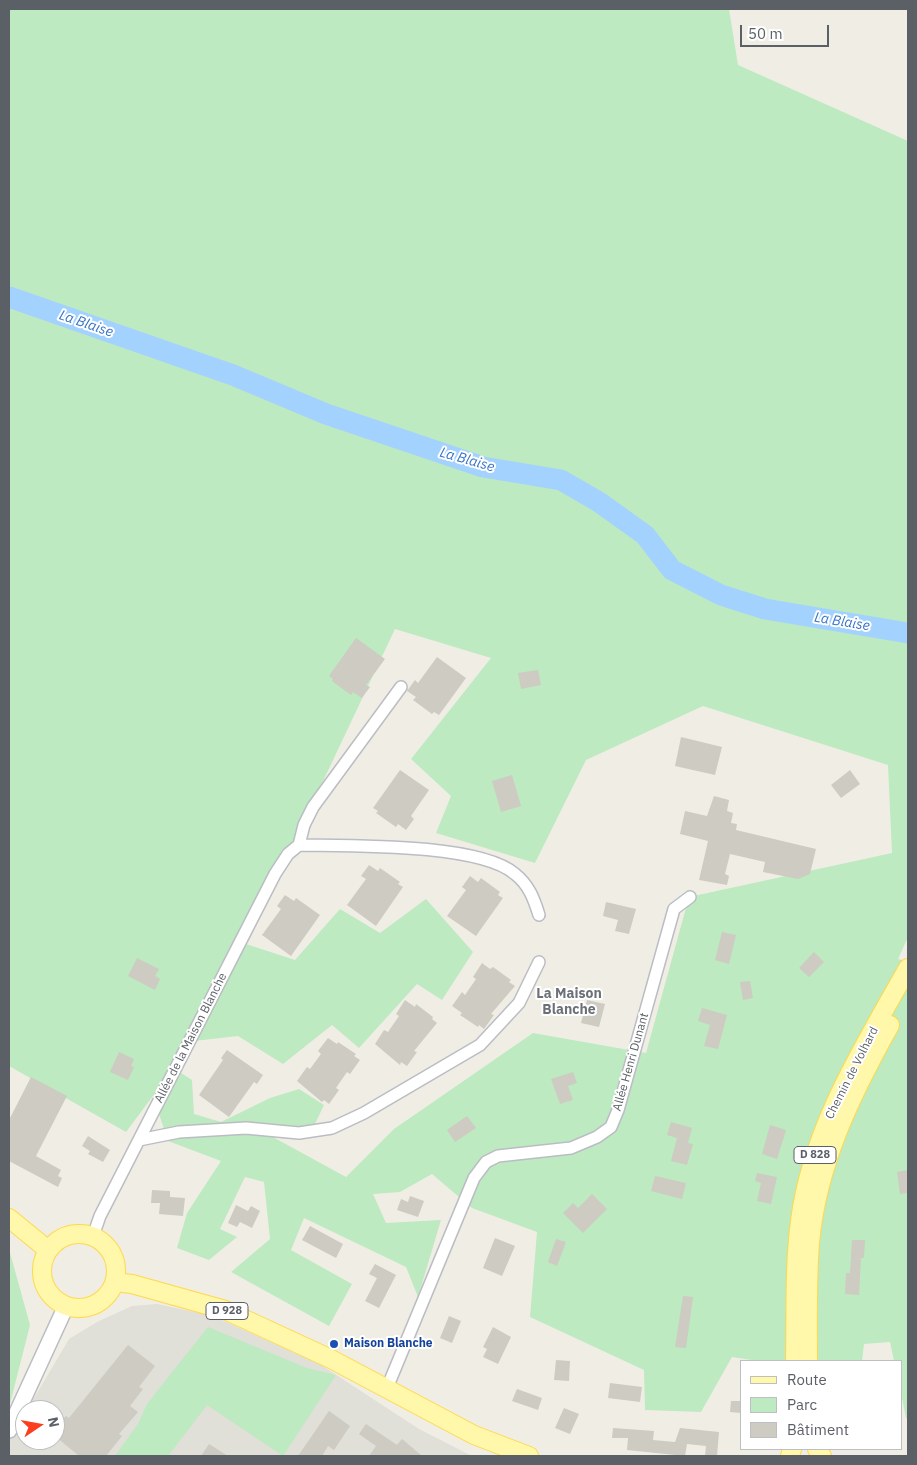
<!DOCTYPE html>
<html>
<head>
<meta charset="utf-8">
<style>
	body { margin:0 }
	#map { position:relative; width:917px; height:1465px; overflow:hidden; background:#f0eee4; font-family:"IBM Plex Sans",sans-serif }
	canvas { display:block }
	.frame { position:absolute; inset:0; border:10px solid #5b5f66; pointer-events:none }
	.legend { position:absolute; left:740px; top:1360px; width:162px; height:90px; box-sizing:border-box; background:#fff; border:1px solid #bdbfc2; margin:0; padding:6px 9px; list-style:none; font-size:15px; color:#5b5f66 }
	.legend li { display:flex; align-items:center; gap:10px; height:25px }
	.legend b { width:25px; border:1px solid #bdbfc2 }
	.north { position:absolute; left:15px; top:1400px; width:50px; height:50px; box-sizing:border-box; background:#fff; border:1px solid #bdbfc2; border-radius:50%; rotate:78deg; font-size:14px; font-weight:700; line-height:20px; text-align:center; color:#5b5f66 }
	.north::after { content:''; display:block; margin:auto; width:18px; height:22px; background:#fc3d1e; clip-path:polygon(50% 0,100% 100%,50% 72%,0 100%) }
	.scale { position:absolute; left:740px; top:25px; width:89px; height:22px; box-sizing:border-box; border:2px solid #5b5f66; border-top:0; padding-left:6px; font-size:15px; line-height:18px; white-space:nowrap; color:#5b5f66; -webkit-text-stroke:4px #fff; paint-order:stroke }
</style>
</head>
<body>
<div id="map">
<canvas width="917" height="1465"></canvas>
<div class="frame"></div>
<ul class="legend">
<li><b style="height:6px;background:#fff7a9"></b>Route</li>
<li><b style="height:14px;background:#bdeac0"></b>Parc</li>
<li><b style="height:14px;background:#cdcbc2"></b>Bâtiment</li>
</ul>
<div class="north">N</div>
<div class="scale">50 m</div>
</div>
<script>
const c = document.querySelector('canvas').getContext('2d');
c.lineJoin = 'round';
function paint(path, color) { c.fillStyle = color; c.fill(path, 'evenodd'); }
function trace(path, color, width, dash) { c.strokeStyle = color; c.lineWidth = width; c.lineCap = dash ? 'butt' : 'round'; c.setLineDash(dash || []); c.stroke(path); }
function write(font, color, halo, rows, align = 'center') {
  c.font = font + ' "IBM Plex Sans",sans-serif'; c.lineWidth = 4; c.setLineDash([]); c.textBaseline = 'middle'; c.strokeStyle = halo; c.fillStyle = color; for (const [text, x, y, turn = 0] of rows) {
    c.save(); c.translate(x, y); c.rotate((+turn || 0) * Math.PI / 180); c.textAlign = isNaN(turn) ? turn : align; if (halo) c.strokeText(text, 0, 0); c.fillText(text, 0, 0); c.restore();
  }
}
paint(new Path2D(`
	M157 1304 213 1316 321 1365 419 1429 472 1456H9V1441L25 1413V1440H55V1410H27L69 1339 97 1322 132 1306Z`), '#e0dfd8');
paint(new Path2D(`
	M9 9H729L738 65 908 141V937L898 959 908 962V1419L906 1418 901 1393V1361H894L890 1342 864 1344 862 1361H758L732 1357 701 1412 645 1410 644 1370 530 1317 537 1232 472 1208 432 1174 400 1192 373 1194 386 1223 441 1220 418 1297 406 1267 304 1218 291 1250 352 1284 329 1326 231 1272 270 1239 264 1182 245 1177 220 1229 237 1237 209 1260 177 1248 187 1213 221 1161 168 1141 158 1111 178 1071 192 1080 194 1114 221 1122 270 1098 299 1089 324 1105 314 1126 271 1128V1136L346 1177 394 1129 533 1033 646 1053 689 897 892 853 888 765 703 706 586 760 535 863 436 833 451 796 411 759 491 658 395 629 246 944 295 960 340 909 380 933 426 899 473 952 442 1000 417 984 359 1048 332 1025 283 1064 238 1036 194 1041 126 1132 9 1066Z
	M9 1249 30 1325 9 1408Z
	M208 1327 307 1368 336 1375 283 1456 207 1405 168 1456H115L138 1424 147 1404Z`), '#bdeac0');
trace(new Path2D(`
	M9 297 233 375 326 414 483 467 561 480 599 502 645 535 672 570 721 595 765 609 908 633`), '#a4d2ff', 21);
paint(new Path2D(`
	M356 638 385 659 366 685 370 687 362 698 353 692 351 695 332 681 333 679 329 676Z
	M437 657 466 678 439 715 434 712 432 714 413 700 416 697 407 691 415 680 418 683Z
	M538 670 541 685 521 689 518 673Z
	M681 737 722 747 715 775 675 766Z
	M400 770 429 790 411 816 414 819 406 830 398 824 396 827 376 813 378 811 373 808Z
	M850 770 860 784 841 798 831 785Z
	M512 775 521 806 501 812 492 781Z
	M714 796 729 800 727 811 733 813 731 823 737 824 736 830 816 849 810 874 798 879 763 872 765 862 730 854 725 874 729 876 727 885 699 880 708 841 680 834 685 811 707 816Z
	M369 865 378 871 380 868 400 882 398 884 403 887 376 926 347 905 366 879 361 876Z
	M470 876 478 882 481 878 500 892 498 895 503 898 476 936 447 916 466 890 462 887Z
	M285 895 294 901 296 898 320 915 291 956 262 935 281 909 277 906Z
	M606 902 636 909 629 934 615 931 618 920 603 916Z
	M722 932 736 935 729 964 715 960Z
	M814 952 824 962 809 977 799 968Z
	M137 958 159 969 155 976 160 979 155 990 128 976Z
	M482 963 490 969 493 967 511 980 509 982 515 986 491 1014 494 1015 484 1029 479 1025 478 1027 460 1015 462 1013 452 1006 462 992 465 995 476 979 473 977Z
	M750 981 753 998 743 1000 740 982Z
	M405 1000 415 1007 416 1004 433 1017 432 1019 437 1023 414 1051 417 1052 407 1066 401 1062 400 1065 375 1044 384 1030 388 1032 399 1016 396 1014Z
	M587 1000 605 1004 599 1027 581 1023Z
	M702 1008 727 1015 718 1049 704 1046 710 1025 698 1021Z
	M328 1038 337 1044 338 1042 356 1054 354 1056 360 1060 350 1074 347 1072 336 1088 339 1090 329 1104 324 1100 322 1102 297 1081 307 1067 310 1069 321 1054 318 1051Z
	M227 1050 263 1075 257 1084 254 1082 229 1117 199 1095 223 1060 221 1058Z
	M119 1052 134 1059 131 1066 134 1067 128 1080 110 1072Z
	M573 1072 577 1083 568 1086 573 1100 560 1104 551 1079Z
	M31 1077 67 1096 36 1156 61 1170 58 1176 62 1178 58 1187 9 1161V1120Z
	M467 1116 476 1128 455 1142 447 1130Z
	M671 1122 692 1128 688 1143 693 1144 687 1165 671 1161 677 1138 667 1135Z
	M770 1125 786 1130 777 1159 762 1154Z
	M88 1136 110 1150 103 1162 88 1154 90 1151 82 1146Z
	M908 1170V1193L900 1194 897 1172Z
	M757 1173 777 1177 771 1204 757 1201 761 1183 755 1181Z
	M655 1176 686 1183 682 1199 651 1191Z
	M152 1190 170 1191V1197L185 1198 183 1216 159 1214 160 1203H151Z
	M592 1194 607 1209 583 1233 563 1213 573 1203 578 1208Z
	M410 1196 424 1201 418 1217 397 1210 401 1199 408 1202Z
	M236 1205 248 1211 251 1206 260 1211 252 1228 240 1222 237 1227 228 1223Z
	M310 1226 343 1244 336 1258 302 1240Z
	M495 1238 515 1246 502 1276 483 1268Z
	M556 1239 566 1242 557 1266 548 1262Z
	M852 1240H865L864 1258H861L859 1295 845 1294 846 1273H850Z
	M375 1264 396 1275 379 1308 365 1301 377 1278 369 1274Z
	M683 1296 693 1297 686 1348 675 1347Z
	M449 1316 461 1321 452 1343 440 1338Z
	M493 1327 511 1337 498 1364 483 1357 487 1349 483 1347Z
	M128 1345 155 1366 139 1387 143 1389 130 1406 138 1412 119 1434 122 1436 106 1456H79L55 1436V1429L66 1416 69 1418Z
	M556 1360 570 1361 569 1381 554 1380Z
	M610 1383 642 1387 640 1402 608 1398Z
	M517 1389 542 1398 538 1410 512 1401Z
	M731 1401H741V1413L730 1412Z
	M564 1408 579 1414 570 1434 555 1428Z
	M329 1411 350 1426 334 1450 328 1446 322 1456H298Z
	M366 1424 397 1445 402 1439 422 1456H369L376 1446 359 1434Z
	M613 1428 654 1431 653 1440 675 1442 680 1428 719 1432 717 1456H705L706 1446 687 1444 685 1456 627 1450 628 1438H612Z
	M209 1444 228 1456H201Z`), '#cdcbc2');
const street = new Path2D(`
	M299 845C348 846 479 843 515 874 529 885 534 899 539 915
	M299 845 304 825 313 807 401 687
	M139 1140 179 1132 246 1128 299 1133 332 1128 364 1113 480 1045 519 1003 539 962
	M93 1236 100 1216 275 874 288 854 299 845
	M387 1388 474 1178 486 1162 498 1156 571 1148 597 1137 611 1127 618 1110 674 909 690 897`);
const secondary = new Path2D(`
	M9 1430 66 1306`);
const primary = new Path2D(`
	M9 1218 48 1250
	M42 1271a37 37 0 1 1 74 0a37 37 0 1 1-74 0Z
	M115 1282 132 1284 225 1310 331 1359 474 1435 529 1456
	M795 1361C796 1314 794 1268 800 1221 812 1128 863 1048 908 968
	M808 1361C808 1322 807 1282 810 1243 817 1164 852 1093 890 1025
	M817 1449 822 1456
	M790 1456 792 1449`);
trace(street, '#bbbdc4', 14);
trace(secondary, '#b9bcc3', 18);
trace(primary, '#ffd84d', 20);
trace(street, '#fff', 11);
trace(secondary, '#fff', 15);
trace(primary, '#fff7a9', 18);
for (const [x, y, r, color] of [
	[334,1344,5,"#1a4fb4"]
]) { const dot = new Path2D(); dot.arc(x, y, r, 0, 2 * Math.PI); c.fillStyle = color; c.fill(dot); trace(dot, '#fff', 2); }
for (const [x, y, w] of [
	[815,1155,42],
	[227,1311,42]
]) { const box = new Path2D(); box.roundRect(x - w / 2, y - 8.5, w, 17, 4); c.fillStyle = '#fff'; c.fill(box); trace(box, '#5b5f66', 1); }
write('bold 11px', '#5b5f66', null, [
	["D 828",815,1155],
	["D 928",227,1311]
]);
write('12px', '#5b5f66', '#fff', [
	["Allée de la Maison Blanche",191,1038,-63],
	["Allée Henri Dunant",631,1062,-74],
	["Chemin de Volhard",852,1073,-63]
]);
write('bold 12px', '#164399', '#fff', [
	["Maison Blanche",344,1344]
], 'left');
write('italic 14px', '#3774c6', '#fff', [
	["La Blaise",86,324,19],
	["La Blaise",467,460,16],
	["La Blaise",842,622,9]
]);
write('bold 14px', '#6c7178', '#fff', [
	["La Maison",569,994],
	["Blanche",569,1010]
]);
</script>
</body>
</html>
